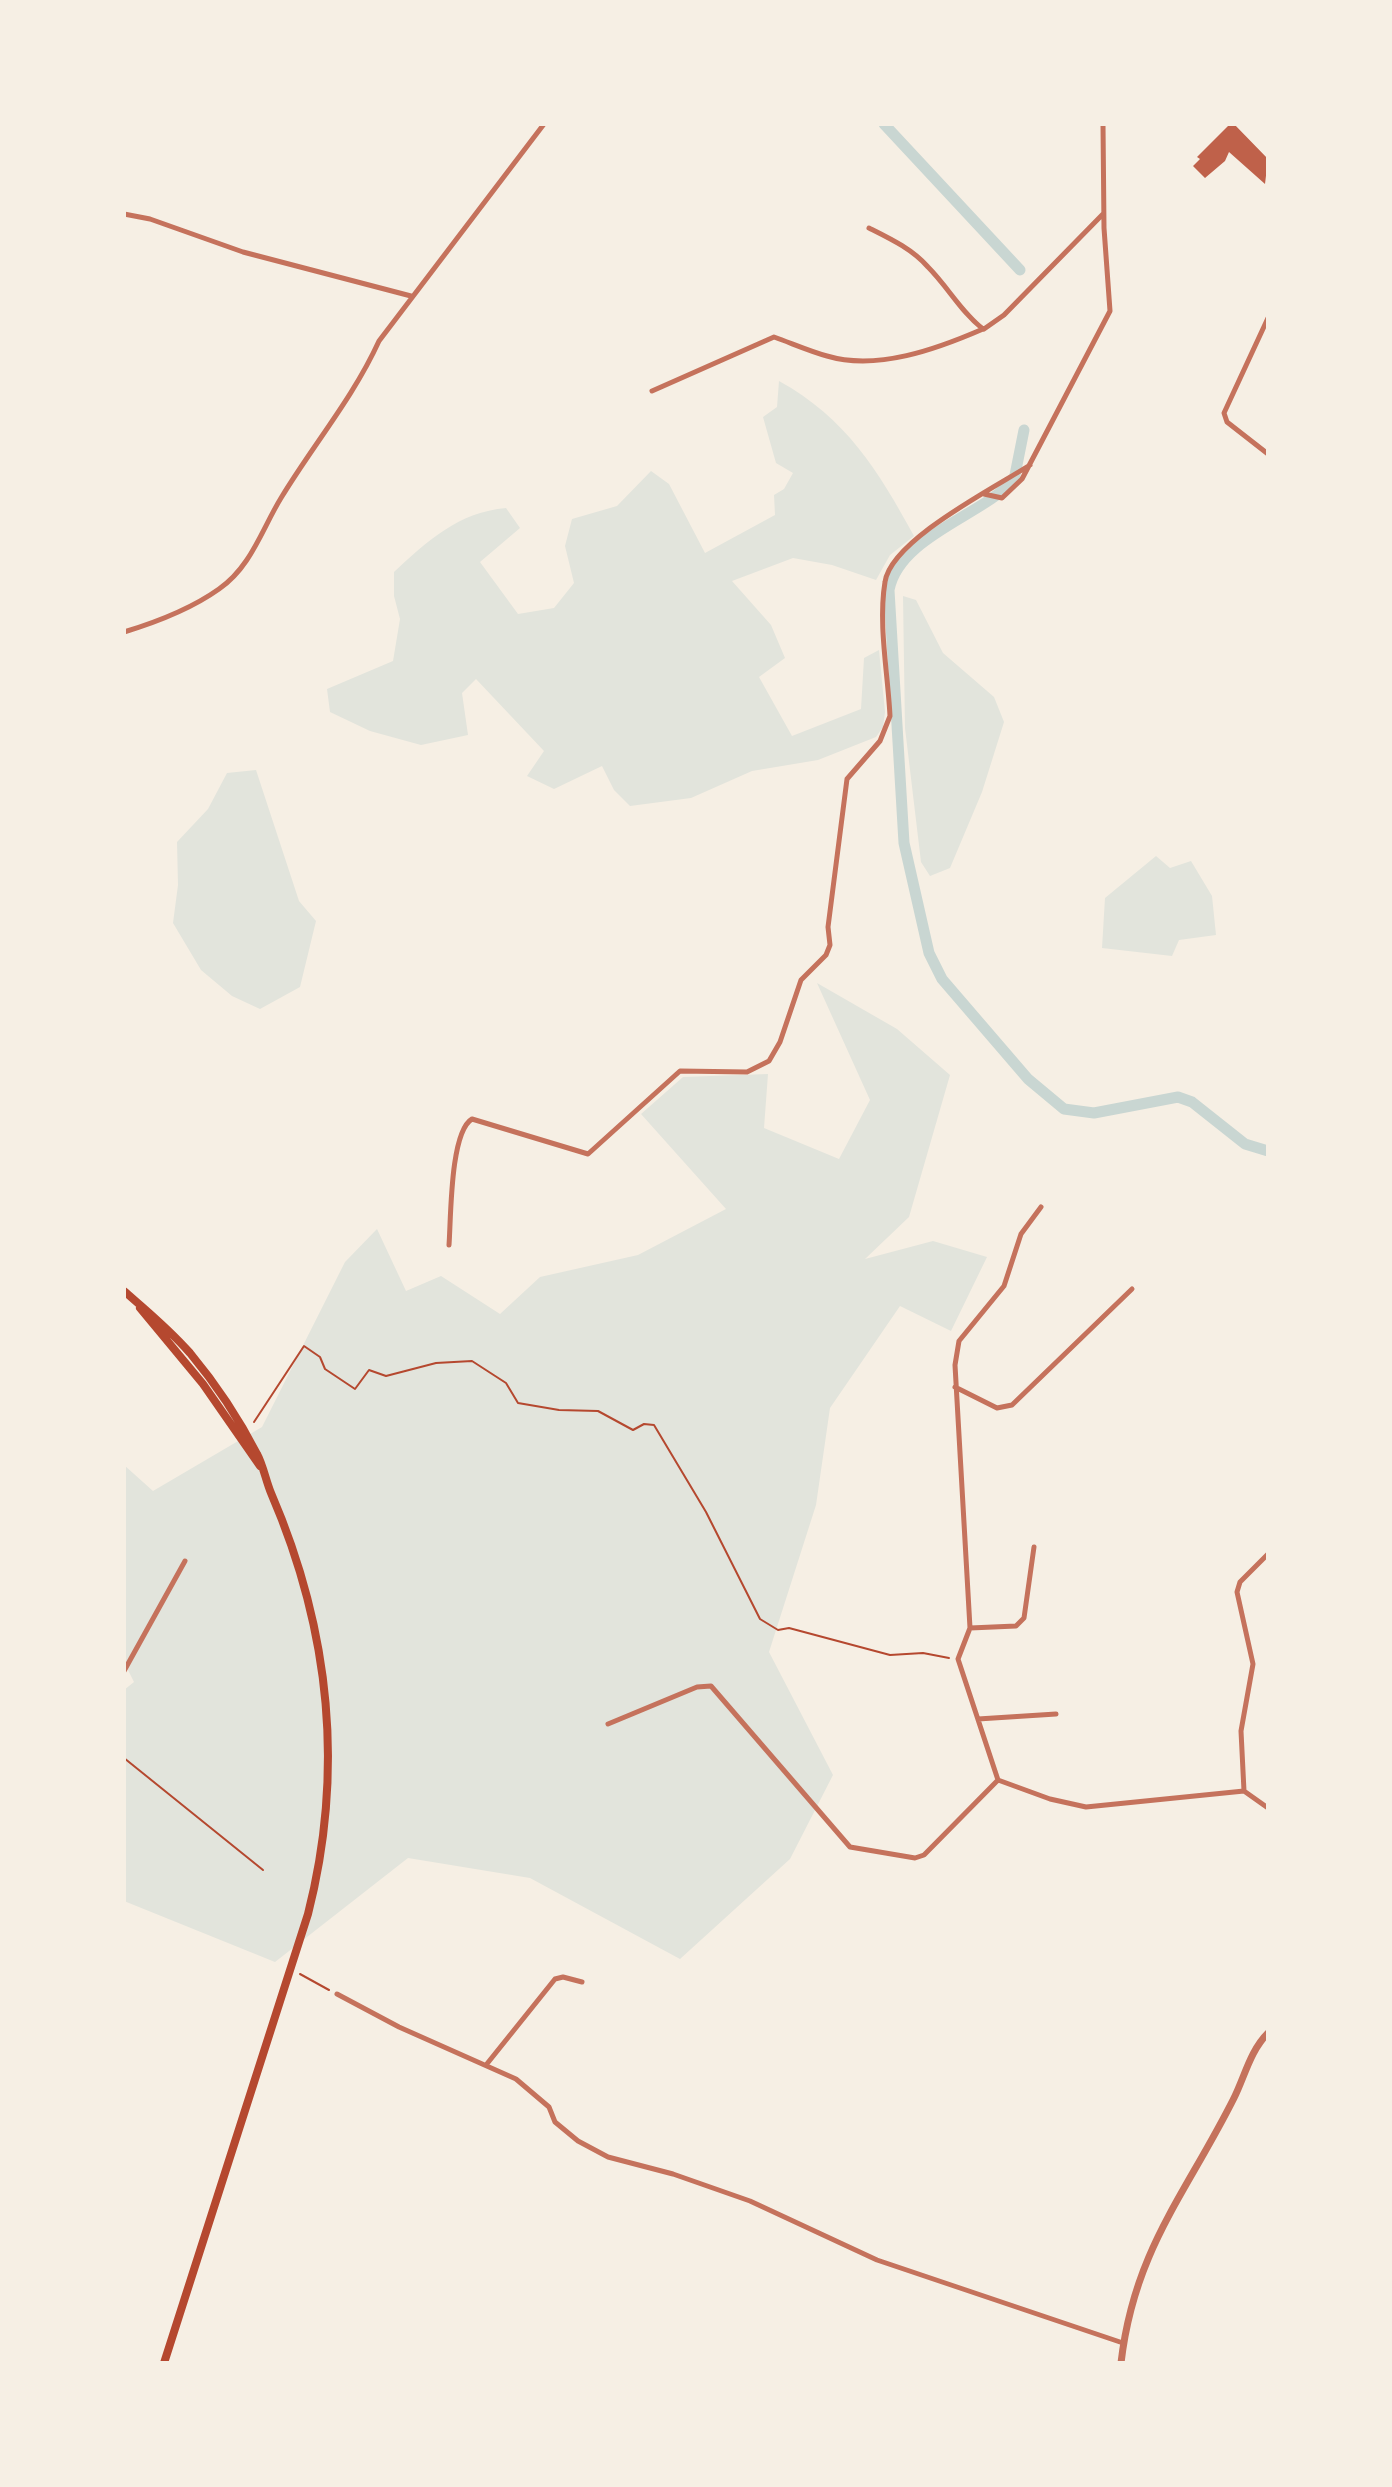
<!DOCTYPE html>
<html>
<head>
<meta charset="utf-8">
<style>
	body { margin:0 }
	#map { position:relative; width:1392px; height:2487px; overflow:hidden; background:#f6efe4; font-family:Overpass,sans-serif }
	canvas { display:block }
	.frame { position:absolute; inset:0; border:126px solid #f6efe4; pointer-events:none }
</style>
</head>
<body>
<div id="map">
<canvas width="1392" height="2487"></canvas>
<div class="frame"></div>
</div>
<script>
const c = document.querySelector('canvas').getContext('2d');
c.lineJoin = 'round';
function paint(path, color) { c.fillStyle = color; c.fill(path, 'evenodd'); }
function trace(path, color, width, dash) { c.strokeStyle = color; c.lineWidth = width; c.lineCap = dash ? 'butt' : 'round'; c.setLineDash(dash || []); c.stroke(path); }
paint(new Path2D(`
	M779 381C846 418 878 470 914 536L890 555 876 580 832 565 793 558 732 581 771 625 785 658 759 677 792 736 861 709 864 658 879 650 885 712 883 727 876 737 818 760 752 771 691 798 630 806 614 790 602 766 554 789 527 776 544 751 476 679 462 693 468 735 421 745 370 731 330 712 327 689 393 661 400 619 394 596V572C427 541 459 512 506 508L520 528 480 562 518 614 554 608 574 583 565 546 572 519 617 506 651 471 669 484 705 553 775 515 774 495 784 489 793 473 776 463 763 417 777 407Z
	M903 596 916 600 943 653 994 697 1004 722 982 792 950 868 930 876 921 862 905 728Z
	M256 770 299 901 316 921 300 987 260 1009 232 996 201 970 173 923 178 885 177 842 208 809 227 773Z
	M1156 856 1170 868 1191 861 1212 896 1216 935 1179 940 1172 956 1102 948 1105 898Z
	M817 983 897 1029 950 1075 909 1217 865 1259 933 1241 987 1257 951 1331 900 1306 830 1408 816 1505 769 1652 833 1775 790 1859 680 1959 530 1878 408 1858 275 1962 124 1901V1690L134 1682 124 1662V1465L153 1491 262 1427 345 1262 377 1229 406 1291 441 1276 500 1314 540 1277 638 1255 726 1209 641 1114 683 1077 768 1074 764 1128 839 1159 870 1100Z`), '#e2e4dc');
trace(new Path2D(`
	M884 124 1020 270
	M1024 430 1014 480C981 516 899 537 889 590L904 843 929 953 942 979 1028 1079 1064 1109 1094 1113 1178 1097 1192 1102 1245 1144 1268 1151`), '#c9d6d2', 11);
paint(new Path2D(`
	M1234 124 1268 159 1265 184 1229 152 1225 161 1205 178 1193 166 1200 159 1197 157 1228 126Z`), '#bf614a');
trace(new Path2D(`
	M254 1422 304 1346 320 1357 325 1369 355 1389 369 1370 386 1376 436 1363 472 1361 506 1383 518 1403 559 1410 598 1411 633 1430 644 1424 654 1425 706 1512 760 1619 778 1630 789 1628 890 1655 923 1653 949 1658
	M124 1758 263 1870
	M300 1974 329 1990`), '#b5482f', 2);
trace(new Path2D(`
	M124 214 150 219 243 252 411 296
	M1268 318 1224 413 1227 422 1268 454
	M984 329 1004 315 1103 214
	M652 391 774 337C791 343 809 351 827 356 877 371 937 349 983 329 961 312 948 287 928 267 912 249 891 239 869 228
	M984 494 1002 498 1022 479 1110 311 1104 228 1103 124
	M124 632C157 622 191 609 219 589 251 567 262 529 281 498 313 445 353 398 379 341L544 124
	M449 1245C451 1219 450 1132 472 1119L588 1154 680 1071 747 1072 769 1061 780 1042 801 980 826 955 830 945 828 927 847 779 880 741 890 716C888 674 878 624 885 582 891 540 994 488 1030 465
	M955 1387 997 1408 1012 1405 1132 1289
	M970 1628 1016 1626 1024 1618 1034 1547
	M124 1671 185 1561
	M978 1719 1056 1714
	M608 1724 697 1687 711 1686 850 1847 915 1858 924 1855 998 1780 1050 1799 1086 1807 1244 1791 1268 1808
	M998 1780 958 1659 970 1628 955 1365 959 1341 1004 1286 1021 1234 1041 1207
	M1244 1791 1241 1731 1253 1664 1237 1592 1240 1582 1268 1554
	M337 1994 399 2027 516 2079 549 2107 555 2122 578 2141 608 2157 673 2174 750 2201 877 2260 1123 2343
	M486 2065 555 1979 563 1977 582 1982`), '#c5725c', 5);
trace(new Path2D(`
	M1121 2363C1134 2250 1186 2194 1234 2098 1245 2076 1250 2051 1268 2033`), '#c5725c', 7);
trace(new Path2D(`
	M124 1291C147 1311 169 1329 190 1353 215 1383 239 1419 257 1454 263 1465 266 1481 271 1493 330 1630 345 1769 308 1914L164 2363
	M140 1308 203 1384 260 1466`), '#b5482f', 8);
</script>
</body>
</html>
